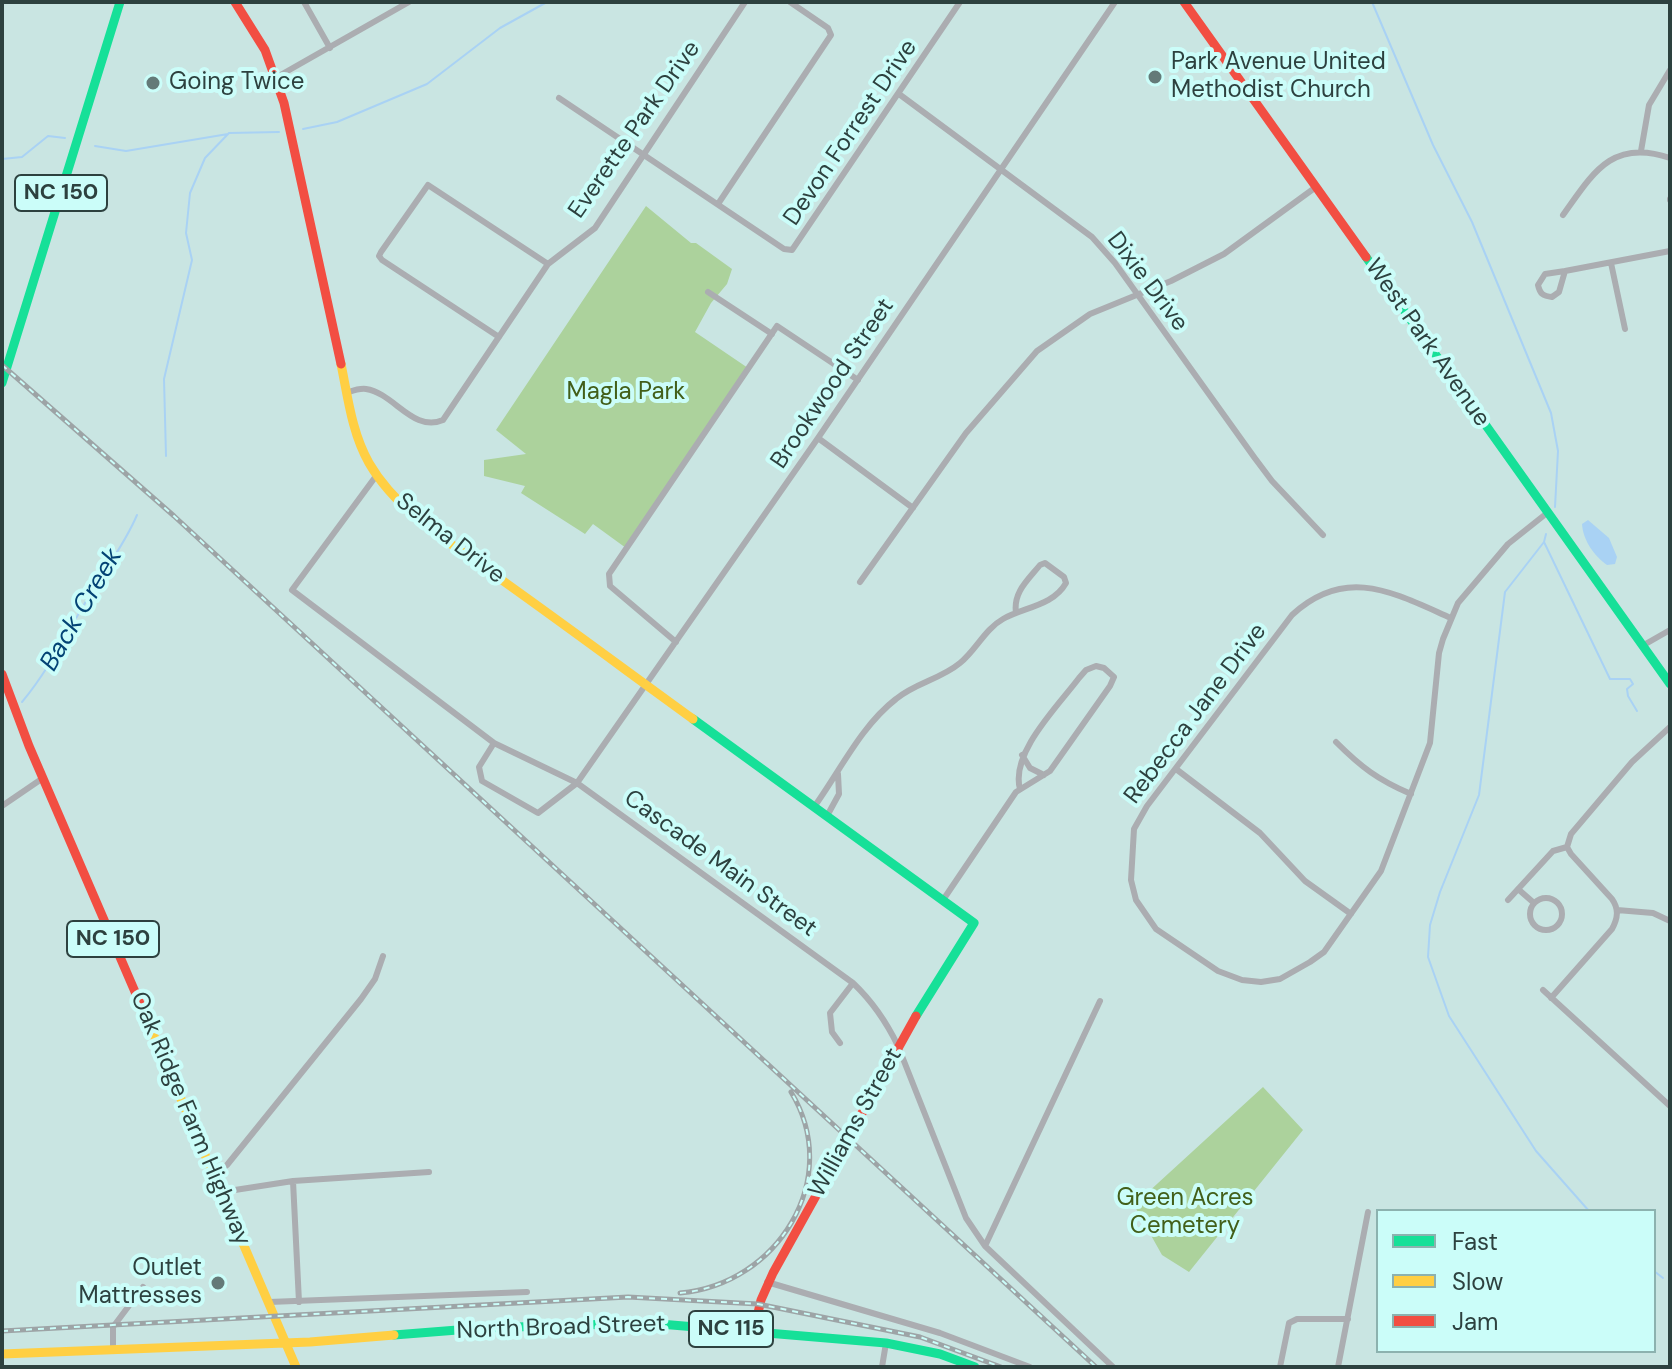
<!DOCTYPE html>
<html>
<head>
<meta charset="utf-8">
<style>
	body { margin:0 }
	#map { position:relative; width:1672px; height:1369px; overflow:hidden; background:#c9e5e2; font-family:"DM Sans",sans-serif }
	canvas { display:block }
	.frame { position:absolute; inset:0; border:4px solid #2d413f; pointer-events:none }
	.legend { position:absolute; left:1376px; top:1209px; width:280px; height:144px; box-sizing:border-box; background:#cbfdf9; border:2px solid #8cb2af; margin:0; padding:10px 14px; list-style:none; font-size:24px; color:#2d413f }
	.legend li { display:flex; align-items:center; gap:16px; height:40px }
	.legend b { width:40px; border:2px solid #8cb2af }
</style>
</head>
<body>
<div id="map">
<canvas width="1672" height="1369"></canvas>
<div class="frame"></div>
<ul class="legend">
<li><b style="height:10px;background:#16e098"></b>Fast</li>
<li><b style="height:10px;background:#ffcf43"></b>Slow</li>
<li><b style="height:10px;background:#f24e42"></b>Jam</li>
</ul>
</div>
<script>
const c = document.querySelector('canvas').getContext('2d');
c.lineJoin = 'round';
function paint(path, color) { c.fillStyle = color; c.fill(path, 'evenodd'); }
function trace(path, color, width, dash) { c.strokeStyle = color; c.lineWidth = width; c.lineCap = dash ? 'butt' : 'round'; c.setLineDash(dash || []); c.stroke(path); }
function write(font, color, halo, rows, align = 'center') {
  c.font = font + ' "DM Sans",sans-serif'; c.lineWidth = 8; c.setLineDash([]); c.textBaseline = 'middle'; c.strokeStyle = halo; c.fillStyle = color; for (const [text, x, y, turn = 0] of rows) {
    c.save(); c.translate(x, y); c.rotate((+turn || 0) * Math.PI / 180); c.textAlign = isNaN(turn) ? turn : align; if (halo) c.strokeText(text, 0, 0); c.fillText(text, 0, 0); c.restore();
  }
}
paint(new Path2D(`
	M646 206 691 243H696L732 269 727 284 711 303 695 332 748 368 626 548 593 524 585 534 521 493 525 486 484 476V460L526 454 496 430Z
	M1263 1087 1303 1130 1189 1272 1162 1255 1134 1205Z`), '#acd29c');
paint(new Path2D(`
	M1588 520 1609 538 1617 557 1615 564 1607 565C1594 556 1583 540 1582 524Z`), '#a9d2f4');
trace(new Path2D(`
	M1372 2 1433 145 1472 222 1551 413 1558 451 1555 507
	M303 129 337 122 427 84 500 28 547 2
	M95 146 126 151 228 134
	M2 159 22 157 48 136 65 138
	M166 456 164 379 192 260 186 233 190 193 205 158 229 133 279 132
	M1546 534 1544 542 1505 592 1479 795 1440 892 1430 925 1428 957 1449 1016 1536 1151 1589 1211
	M1544 542 1610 679H1630L1633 684 1627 689 1628 696 1637 711
	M22 702C52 666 71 624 96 585 111 561 126 541 137 515
	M2 714 3 713
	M1654 1271 1663 1278`), '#a9d2f4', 2);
trace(new Path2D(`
	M304 2 330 48
	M277 77 409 2
	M899 94 1092 237 1115 263 1254 457 1272 481 1323 535
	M559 98 784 249 792 250 960 2
	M1641 151 1649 105 1670 70
	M1670 200V199
	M718 204 831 35 828 28 790 2
	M1563 215C1593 173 1612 138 1670 158
	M1611 263 1625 329
	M1565 271 1670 251
	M1565 271 1559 292 1552 297C1543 296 1540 294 1538 285L1545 274Z
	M708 292 772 334
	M499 337 382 260 379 256 381 252 428 185 548 264
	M346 393C352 391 359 388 366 389 394 393 413 433 443 420L548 264 595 228 745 2
	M818 438 913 508
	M376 476 292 590 494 743 577 783 853 983C873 1002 886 1021 898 1046L966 1218 985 1246 1113 1367
	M860 582 966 433 1037 351 1090 314 1171 281 1224 254 1316 187
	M1451 618C1394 593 1346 565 1292 615L1147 806 1134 829 1131 880 1136 900 1156 929 1218 971 1242 980 1261 982 1280 979 1310 962 1324 952 1381 871 1430 743 1439 653 1443 639 1458 603 1508 544 1547 513
	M676 642 610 586 609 574 777 326 858 380
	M1642 646 1670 630
	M1336 742C1361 767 1378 780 1411 794
	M494 743 479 767 482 781 538 813 577 783 818 438 1115 2
	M1022 755 1030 768 1044 775
	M1176 769 1260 833 1305 881 1351 914
	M2 806 43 778
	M814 807C840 771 861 726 896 699 915 683 941 679 960 663 976 650 985 629 1003 619 1024 607 1053 606 1066 583L1064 577 1045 563 1040 565C1028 580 1013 592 1016 613
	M827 816 839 794 838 774
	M1518 889 1534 903
	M1530 914a16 16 0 1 1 32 0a16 16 0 1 1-32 0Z
	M943 900 1016 792 1050 771 1110 686 1114 677 1104 668 1096 666 1086 670 1079 678C1058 706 1010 753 1020 789
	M1508 900 1553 851 1567 847
	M1617 910 1653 913 1670 921
	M1543 990 1670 1106
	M1551 998 1612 929C1618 918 1619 909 1612 899L1571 854 1567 847 1571 834 1632 762 1670 727
	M840 1043 832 1032 830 1013 853 983
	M214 1174 227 1165 361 999 375 979 383 956
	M293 1181 299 1302
	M222 1192 293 1181 429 1172
	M985 1246 1100 1001
	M767 1282 940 1333 1030 1367
	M269 1302 527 1292
	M113 1349V1327L143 1287
	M882 1367 886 1343
	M1280 1367 1289 1323 1297 1319H1348
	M1338 1367 1368 1212`), '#abadb1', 6);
trace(new Path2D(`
	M1366 257 1670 684
	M2 383 120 2
	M693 719 974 923 916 1016
	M394 1335 483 1328 648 1323 886 1343 940 1354 975 1367`), '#16e098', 9);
trace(new Path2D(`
	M341 364C348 398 352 433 369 463 399 515 459 548 506 583 569 628 631 674 693 719
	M142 1008 296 1367
	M2 1354 310 1342 394 1335`), '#ffcf43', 9);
trace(new Path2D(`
	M235 2 265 50 284 103 341 364
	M1184 2 1366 257
	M2 674 29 746 142 1008
	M754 1330 761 1300 773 1273 916 1016`), '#f24e42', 9);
const rail = new Path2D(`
	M2 365 174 516 1096 1367
	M680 1293C777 1285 844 1179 791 1092
	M2 1331 628 1297 758 1304 920 1337 1001 1367`);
trace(rail, '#9da4a6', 5);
trace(rail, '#cbfdf9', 2, [6]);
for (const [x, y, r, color] of [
	[1155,77,8,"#647a78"],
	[153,83,8,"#647a78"],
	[218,1283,8,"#647a78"]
]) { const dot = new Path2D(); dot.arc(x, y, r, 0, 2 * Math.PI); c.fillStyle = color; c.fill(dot); trace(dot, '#cbfdf9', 3); }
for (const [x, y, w] of [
	[61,193,92],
	[113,939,92],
	[731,1329,84]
]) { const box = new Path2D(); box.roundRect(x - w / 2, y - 18, w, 36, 6); c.fillStyle = '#cbfdf9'; c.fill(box); trace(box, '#2d413f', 2); }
write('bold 22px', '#2d413f', null, [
	["NC 150",61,193],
	["NC 150",113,939],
	["NC 115",731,1329]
]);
write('24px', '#2d413f', '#cbfdf9', [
	["Park Avenue United",1171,63],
	["Methodist Church",1171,91],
	["Going Twice",169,83],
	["Outlet",202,1269,"right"],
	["Mattresses",202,1297,"right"]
], 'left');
write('24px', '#2d413f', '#cbfdf9', [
	["Everette Park Drive",635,130,-55],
	["Devon Forrest Drive",851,133,-56],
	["Dixie Drive",1147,282,53],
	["West Park Avenue",1427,343,55],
	["Brookwood Street",833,384,-56],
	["Selma Drive",450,539,38],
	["Rebecca Jane Drive",1196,714,-53],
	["Cascade Main Street",720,864,36],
	["Oak Ridge Farm Highway",190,1119,67],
	["Williams Street",856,1123,-61],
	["North Broad Street",561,1328,-2]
]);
write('24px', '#425f19', '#cbfdf9', [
	["Magla Park",626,393],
	["Green Acres",1185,1199],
	["Cemetery",1185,1227]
]);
write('italic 26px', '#034375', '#cbfdf9', [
	["Back Creek",82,610,-60]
]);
</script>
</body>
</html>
